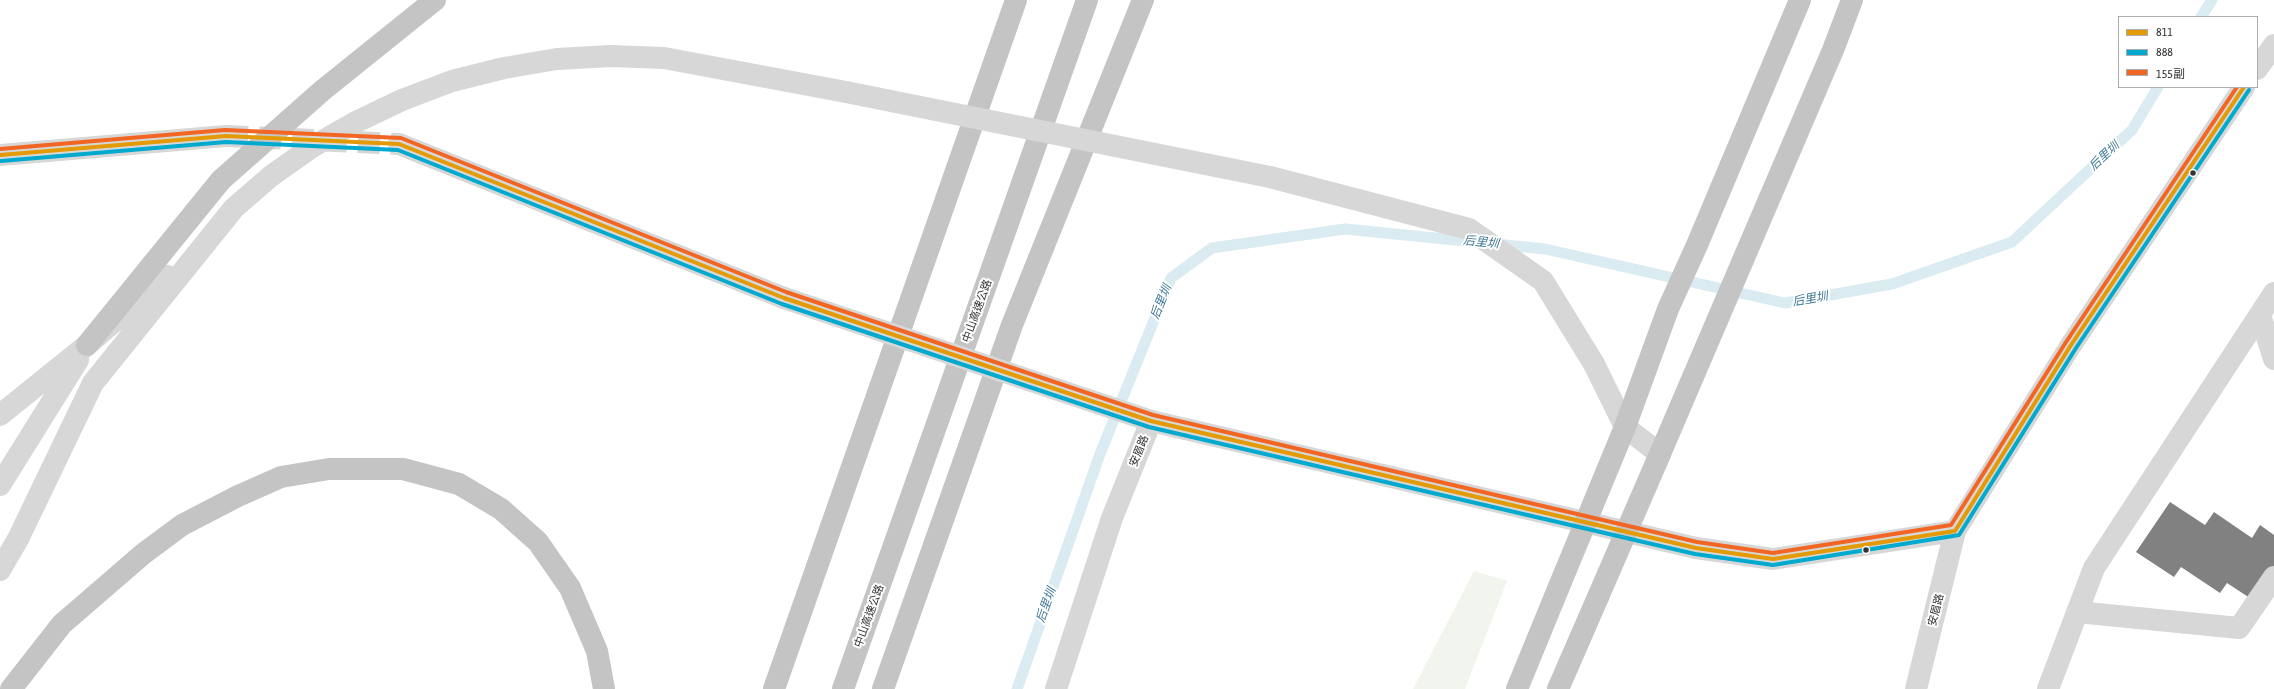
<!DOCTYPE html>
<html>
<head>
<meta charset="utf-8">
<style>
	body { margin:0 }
	#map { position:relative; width:2274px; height:689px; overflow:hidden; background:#fff; font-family:"Asap Condensed","Noto Sans TC",sans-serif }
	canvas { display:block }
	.legend { position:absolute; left:2118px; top:16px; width:140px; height:72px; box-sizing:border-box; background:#fff; border:1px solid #adadad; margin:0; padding:5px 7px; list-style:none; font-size:12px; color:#333 }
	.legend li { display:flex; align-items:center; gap:8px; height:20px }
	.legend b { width:20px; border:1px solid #adadad }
</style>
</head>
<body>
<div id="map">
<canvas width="2274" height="689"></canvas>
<ul class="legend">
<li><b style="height:5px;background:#e39a05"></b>811</li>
<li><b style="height:5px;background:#00a9ce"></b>888</li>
<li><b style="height:5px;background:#f26522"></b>155副</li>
</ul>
</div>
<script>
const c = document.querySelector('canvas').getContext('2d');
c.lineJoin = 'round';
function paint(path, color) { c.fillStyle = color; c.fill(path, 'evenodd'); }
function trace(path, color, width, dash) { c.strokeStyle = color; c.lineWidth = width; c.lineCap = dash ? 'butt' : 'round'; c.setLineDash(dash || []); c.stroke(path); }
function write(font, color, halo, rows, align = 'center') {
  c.font = font + ' "Asap Condensed","Noto Sans TC",sans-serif'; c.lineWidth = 4; c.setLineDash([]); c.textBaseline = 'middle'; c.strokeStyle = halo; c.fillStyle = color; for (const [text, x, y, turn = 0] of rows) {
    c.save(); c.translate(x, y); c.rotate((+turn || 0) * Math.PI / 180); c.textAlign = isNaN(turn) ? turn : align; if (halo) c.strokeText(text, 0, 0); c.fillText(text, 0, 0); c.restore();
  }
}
paint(new Path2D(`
	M1474 571 1507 581 1465 689H1413Z`), '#f2f5ed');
trace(new Path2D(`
	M2201 17 2212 0
	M1017 689 1100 454 1171 278 1212 248 1345 229 1545 249 1785 303 1892 284 2012 242 2132 130 2158 87`), '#dbebf2', 11);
paint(new Path2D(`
	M2170 502 2205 525 2214 512 2252 538 2260 525 2274 535V595L2265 608 2227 583 2220 593 2181 567 2174 577 2136 552Z`), '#818181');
trace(new Path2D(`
	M226 136 399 144`), '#d6d6d6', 22, [22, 11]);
trace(new Path2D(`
	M2257 69 2274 45
	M399 144 784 298
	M0 155 226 136
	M1270 177 1469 229 1543 281 1594 364 1625 427 1660 454
	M2260 315 2274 359
	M0 415 87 345 167 276
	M0 485 78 360
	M0 570 18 539 93 383 234 208 271 176 312 147 354 123 402 100 452 81 504 68 557 59 611 56 664 58 846 92
	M2077 612 2239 628 2274 577
	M1056 689 1112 518 1151 421 1696 548 1773 559 1955 531
	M1916 689 1955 531 2071 345 2244 87
	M2048 689 2094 568 2274 293`), '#d7d7d7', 22);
trace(new Path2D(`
	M87 345 221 180 323 90 435 0
	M1625 427 1668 309 1697 245 1800 0
	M1660 454 1833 50 1852 0
	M11 689 62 624 143 554 182 525 238 496 281 477 329 469H403L459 484 501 509 538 542 570 588 597 651 604 689
	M774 689 1016 0
	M843 689 1087 0
	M883 689 1012 325 1143 0
	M1517 689 1558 589
	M1558 689 1598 597`), '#c4c4c4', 22);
trace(new Path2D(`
	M846 92 1270 177
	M784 298 1151 421`), '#d7d7d7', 22);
trace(new Path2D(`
	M1558 589 1625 427
	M1598 597 1660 454`), '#c4c4c4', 22);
trace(new Path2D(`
	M0 155 226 136 399 144 784 298 1151 421 1696 548 1773 559 1955 531 2071 345 2244 87`), '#e39a05', 4);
trace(new Path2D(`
	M1 161 226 142 398 150 782 304 1149 427 1695 554 1773 565 1959 535 2076 348 2249 90`), '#00a9ce', 4);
trace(new Path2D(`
	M0 149 225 130 401 138 786 292 1153 415 1697 542 1773 553 1951 525 2066 342 2237 87`), '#f26522', 4);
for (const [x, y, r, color] of [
	[2193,173,3.5,"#333"],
	[1866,550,3.5,"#333"]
]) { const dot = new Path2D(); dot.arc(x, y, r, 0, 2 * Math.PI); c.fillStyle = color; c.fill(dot); trace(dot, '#fff', 1.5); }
write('11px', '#333', '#fff', [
	["中山高速公路",977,311,-70],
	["安眉路",1139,451,-68],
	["安眉路",1936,610,-76],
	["中山高速公路",869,616,-70]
]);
write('italic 12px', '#407a96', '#fff', [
	["后里圳",2104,156,-43],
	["后里圳",1481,242,6],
	["后里圳",1810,299,-10],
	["后里圳",1161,302,-68],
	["后里圳",1046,605,-70]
]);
</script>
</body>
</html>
